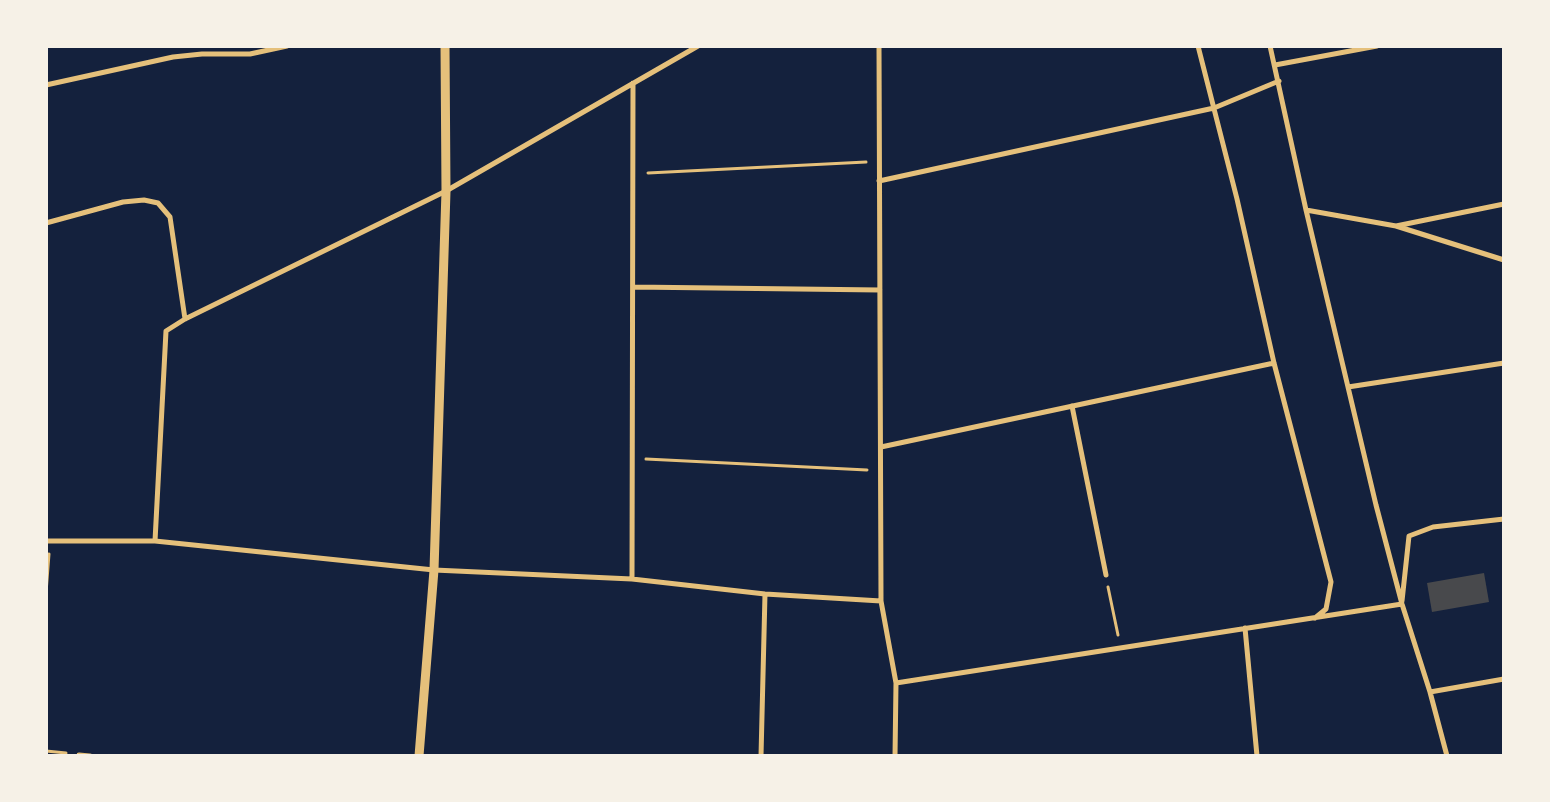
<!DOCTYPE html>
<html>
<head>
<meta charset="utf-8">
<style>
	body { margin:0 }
	#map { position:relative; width:1550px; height:802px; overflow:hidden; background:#14213d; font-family:"Source Sans 3",sans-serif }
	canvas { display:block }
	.frame { position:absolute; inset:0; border:48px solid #f6f1e7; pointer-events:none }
</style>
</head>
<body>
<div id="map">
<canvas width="1550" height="802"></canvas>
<div class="frame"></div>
</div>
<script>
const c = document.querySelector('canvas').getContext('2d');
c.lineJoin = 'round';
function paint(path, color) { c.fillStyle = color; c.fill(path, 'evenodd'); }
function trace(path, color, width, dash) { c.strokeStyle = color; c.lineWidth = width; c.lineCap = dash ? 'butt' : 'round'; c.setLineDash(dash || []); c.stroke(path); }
paint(new Path2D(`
	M1484 573 1489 602 1432 612 1427 583Z`), '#48494c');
trace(new Path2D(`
	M648 173 866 162
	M646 459 867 470
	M1108 587 1118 635
	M46 593 49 554
	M46 751 66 753`), '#e5c07b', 3);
trace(new Path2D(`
	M879 46 881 601 896 683 895 756
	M1198 46 1237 199 1274 363 1331 582 1326 609 1315 618
	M1270 46 1306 210 1376 505 1402 604 1430 692 1447 756
	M1275 65 1377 46
	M46 85 173 57 202 54H250L287 46
	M879 181 1214 108 1279 81
	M1306 210 1396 226 1504 260
	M46 223 123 202 144 200 158 203 170 217 185 319
	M1396 226 1504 204
	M633 287 880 290
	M1348 387 1504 363
	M1072 406 1106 575
	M881 447 1274 363
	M46 541H155L434 570 632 579 765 594 881 601
	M155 541 166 331 185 319 446 191 698 46
	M632 579 633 83
	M1402 601 1409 536 1433 527 1504 519
	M1245 628 1257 756
	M896 683 1402 604
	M1430 692 1504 679
	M79 755 90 756
	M761 756 765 594`), '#e5c07b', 5);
trace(new Path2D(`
	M419 756 434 570 446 191 445 46`), '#e5c07b', 9);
</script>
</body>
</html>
